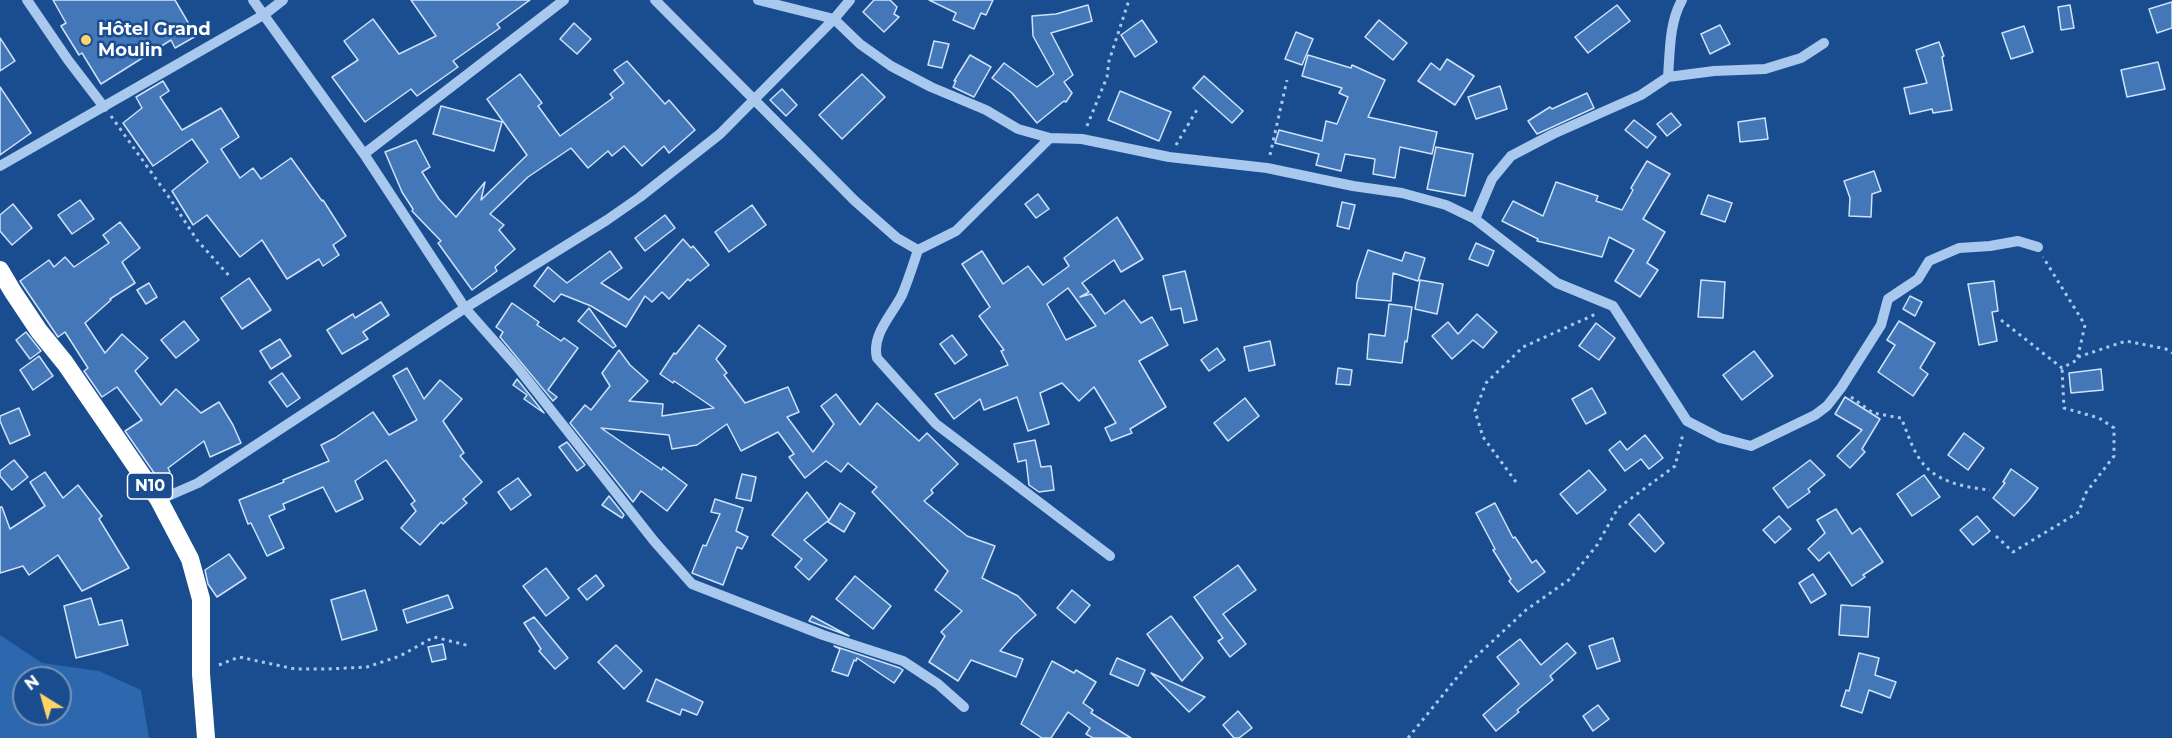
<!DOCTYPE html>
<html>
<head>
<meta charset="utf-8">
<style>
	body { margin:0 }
	#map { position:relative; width:2172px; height:738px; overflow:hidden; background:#1a4d8f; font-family:Montserrat,sans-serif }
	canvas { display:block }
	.north { position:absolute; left:12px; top:666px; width:60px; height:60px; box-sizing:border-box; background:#1a4d8f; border:2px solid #7694bc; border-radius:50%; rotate:323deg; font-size:16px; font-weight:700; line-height:24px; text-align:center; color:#fff }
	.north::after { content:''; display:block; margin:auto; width:21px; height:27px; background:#ffd366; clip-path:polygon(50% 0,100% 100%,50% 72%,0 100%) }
</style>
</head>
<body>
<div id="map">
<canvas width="2172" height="738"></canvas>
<div class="north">N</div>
</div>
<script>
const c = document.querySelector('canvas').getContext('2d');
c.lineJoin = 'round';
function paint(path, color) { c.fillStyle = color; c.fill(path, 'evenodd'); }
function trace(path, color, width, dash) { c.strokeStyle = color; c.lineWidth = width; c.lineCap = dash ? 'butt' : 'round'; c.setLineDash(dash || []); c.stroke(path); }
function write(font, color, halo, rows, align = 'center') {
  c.font = font + ' Montserrat,sans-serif'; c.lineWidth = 5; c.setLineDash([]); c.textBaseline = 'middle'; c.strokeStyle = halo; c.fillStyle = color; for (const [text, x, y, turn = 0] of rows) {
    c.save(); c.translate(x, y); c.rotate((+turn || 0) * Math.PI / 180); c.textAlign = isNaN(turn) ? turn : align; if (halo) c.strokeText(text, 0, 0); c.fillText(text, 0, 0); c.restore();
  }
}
paint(new Path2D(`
	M0 635 42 663 99 671 141 690 149 738H0ZM24 678H60V714H24Z`), '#2d67ad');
const building = new Path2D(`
	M53 0H175L196 36 175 48 171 40 101 84 82 53 79 55 61 26 66 23Z
	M411 0H530L497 24 500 28 453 61 458 67 417 96 411 89 365 122 332 77 358 60 344 41 373 19 399 54 436 36Z
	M874 0H890L897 7 894 14 899 17 884 32 863 12Z
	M929 0H993L986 15 981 13 974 29 953 20 956 13Z
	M2172 2V28L2157 33 2149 9Z
	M1088 5 1092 21 1051 33 1073 75 1064 82 1072 93 1066 102 1064 101 1037 123 1012 93 992 78 1004 63 1037 87 1054 74 1033 36 1032 16 1056 14Z
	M1617 5 1630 21 1588 53 1575 37Z
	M2070 5 2074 28 2061 30 2058 7Z
	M1142 20 1157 42 1135 57 1121 35Z
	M1379 20 1407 43 1393 60 1365 37Z
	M574 23 591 39 577 54 560 39Z
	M1720 25 1730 44 1710 54 1701 34Z
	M2024 26 2033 52 2011 59 2002 33Z
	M1296 32 1313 39 1302 65 1285 59Z
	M0 38 15 61 0 71Z
	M934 41 949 44 942 68 928 65Z
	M1939 42 1944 56 1942 57 1952 110 1933 113 1932 109 1910 114 1904 88 1927 83 1916 50Z
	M970 55 991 67 974 97 953 87 956 81H954Z
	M1308 55 1351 68 1352 65 1385 80 1368 117 1437 132 1432 154 1400 147 1395 178 1373 174 1375 159 1345 154 1341 171 1316 165 1319 154 1275 143 1279 130 1322 141 1326 121 1337 124 1348 97 1339 93 1342 88 1302 76Z
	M1447 59 1474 76 1455 105 1418 81 1431 63 1440 70Z
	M627 61 665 104 669 100 695 130 669 153 664 146 642 166 624 146 612 156 608 151 588 168 571 148 528 177 490 214 504 225 499 230 515 249 495 267 497 271 472 290 438 243 441 241 412 211 413 209 402 192 385 152 416 140 430 167 422 172 439 199 456 217 485 182 481 200 527 155 487 99 520 74 542 103 538 106 560 136 613 98 610 94 624 83 614 70Z
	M2158 62 2165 89 2127 97 2121 70Z
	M862 74 885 97 842 139 819 115Z
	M1204 76 1243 111 1232 123 1193 88Z
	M163 81 169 91 160 97 182 130 221 108 239 137 221 149 240 178 253 168 261 179 291 158 322 201 323 200 346 236 333 245 339 255 323 266 319 259 287 279 262 240 240 257 207 215 193 225 172 191 208 162 192 139 153 166 123 123 142 108 136 97Z
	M1500 86 1507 109 1476 119 1468 97Z
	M0 87 31 133 0 155Z
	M782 89 797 105 786 116 770 100Z
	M1120 91 1171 112 1159 141 1108 120Z
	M1587 93 1594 108 1537 134 1528 121 1550 107 1552 109Z
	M441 106 502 122 494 151 433 134Z
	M1671 113 1681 125 1667 136 1657 124Z
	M1765 118 1768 139 1740 142 1738 122Z
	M1634 120 1656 137 1647 148 1625 130Z
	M1436 147 1473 154 1465 196 1427 189Z
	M1647 161 1670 174 1643 219 1665 232 1647 263 1658 270 1640 297 1615 281 1634 250 1609 237 1602 257 1537 241 1538 239 1502 221 1513 201 1543 216 1556 182 1598 196 1596 201 1622 210 1633 190 1631 188Z
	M1874 171 1881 191 1872 194 1871 217 1849 216 1850 198 1844 181Z
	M1038 194 1049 209 1036 218 1025 204Z
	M1708 195 1732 203 1725 222 1701 214Z
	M80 200 94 219 72 234 58 215Z
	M1342 202 1355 205 1349 229 1337 226Z
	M13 204 32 228 12 245 0 231V215Z
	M752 205 766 225 729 252 715 232Z
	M665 215 675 228 645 251 635 238Z
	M1117 217 1143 259 1121 272 1114 260 1082 283 1089 292 1080 297 1091 294 1105 314 1124 300 1141 323 1152 317 1168 345 1139 361 1166 407 1130 429 1132 433 1111 441 1105 428 1116 423 1094 387 1079 401 1062 383 1040 393 1049 424 1028 431 1017 397 984 410 980 399 954 419 935 394 1008 365 1001 351 1004 350 979 316 990 307 962 264 982 251 1003 284 1028 266 1043 285 1069 266 1064 258ZM1068 288 1096 326 1066 340 1047 304Z
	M120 222 140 248 122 262 135 283 110 299 111 300 85 323 105 353 122 334 148 358 135 371 161 405 176 389 201 413 219 402 233 425 241 443 210 457 204 441 168 468 170 472 159 480 125 431 142 420 117 387 102 397 84 371 88 368 65 332 58 337 20 281 49 260 54 267 65 257 74 267 109 243 103 235Z
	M683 239 691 248 693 246 709 265 690 281 688 279 669 299 662 292 652 302 645 296 626 327 591 306 561 294 554 302 534 286 548 267 567 283 610 251 622 268 601 283 629 300Z
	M1476 243 1494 251 1488 266 1469 259Z
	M1368 250 1402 261 1405 252 1425 258 1418 281 1393 273 1391 301 1356 298 1357 283Z
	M1185 271 1197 320 1184 323 1181 308 1171 310 1163 276Z
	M249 278 271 310 242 329 221 298Z
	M1420 280 1443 284 1437 314 1415 309Z
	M1701 280 1725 282 1723 318 1698 317Z
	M1994 281 1998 311 1992 312 1997 341 1979 345 1968 284Z
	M149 283 157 297 146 304 137 290Z
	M1910 296 1922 302 1915 316 1903 309Z
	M381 302 389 315 363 332 368 339 342 354 327 330 353 314 355 318Z
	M512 303 539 322 537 325 561 341 564 338 578 348 548 390 557 397 553 401 500 337 503 332 496 327Z
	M1389 304 1412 307 1407 342 1405 341 1402 363 1367 359 1369 334 1385 336Z
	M589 308 616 346 613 348 578 321Z
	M1477 314 1497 332 1483 348 1473 340 1452 359 1432 336 1448 322 1458 334Z
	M184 321 199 340 176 358 161 340Z
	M1899 321 1935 343 1920 368 1928 374 1913 396 1878 372 1895 345 1887 340Z
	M1596 323 1615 338 1599 360 1579 346Z
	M699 325 726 346 716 359 727 373 724 375 745 403 788 387 799 412 787 417 813 452 834 424 821 406 836 394 860 425 877 403 919 441 927 433 958 464 931 490 933 493 924 501 967 536 995 546 982 578 1018 596 1036 615 1013 636 1000 651 1023 659 1016 677 971 660 958 681 929 662 945 636 941 632 962 611 935 590 948 571 872 492 877 487 848 463 841 472 826 461 805 478 789 457 794 454 778 432 741 451 727 424 697 445 672 449 669 435 601 428 662 470 663 467 687 485 667 511 641 491 633 502 570 423 585 405 591 410 610 386 602 373 619 350 630 365 648 381 629 401 663 404 662 416 714 408 674 381 673 383 660 374 674 353 676 354Z
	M26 332 41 351 30 359 16 340Z
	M952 335 967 355 955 364 940 344Z
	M280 339 291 356 271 369 260 351Z
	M1270 341 1275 365 1249 371 1244 347Z
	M1217 348 1225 360 1209 371 1201 360Z
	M1754 351 1773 376 1742 400 1723 375Z
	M39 356 53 376 33 390 20 370Z
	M407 368 424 399 440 380 462 399 443 421 464 453 460 456 482 482 463 499 467 503 443 524 441 522 420 545 401 528 416 511 411 504 415 501 386 460 355 481 363 499 336 512 323 487 283 504 285 509 269 516 284 548 267 556 251 523 248 524 239 500 284 482 283 480 329 461 321 445 335 438 373 412 389 435 417 420 393 376Z
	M1338 368 1352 370 1350 385 1336 384Z
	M2101 369 2103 390 2071 393 2069 373Z
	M282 373 300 398 287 407 269 382Z
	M517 379 544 413 524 399 527 395 513 385Z
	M1592 388 1606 413 1586 424 1572 399Z
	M1845 397 1880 419 1862 449 1865 452 1850 468 1837 456 1862 430 1835 414Z
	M1245 398 1259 416 1228 441 1214 423Z
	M19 408 30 435 10 444 0 421V416Z
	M1964 433 1984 448 1968 470 1948 455Z
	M1645 435 1663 458 1649 469 1641 459 1625 471 1609 450 1620 441 1627 450Z
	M1035 440 1041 467 1051 466 1054 490 1039 492 1029 485 1026 460 1018 462 1014 444Z
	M567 442 585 465 577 471 559 447Z
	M14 460 28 477 12 490 0 476V471Z
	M1810 460 1825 475 1808 489 1810 492 1788 508 1773 488Z
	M2011 469 2038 488 2029 500 2014 516 1993 498 2005 483 2003 482Z
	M1589 470 1606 490 1577 514 1560 494Z
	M45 472 63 498 78 485 102 516 99 519 129 568 82 591 58 555 29 575 23 566 0 573V507H2L10 529 45 506 30 482Z
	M742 474 756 477 751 501 736 498Z
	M1924 475 1940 497 1912 516 1897 494Z
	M518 478 531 495 511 510 498 492Z
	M807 492 829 520 804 540 827 560 809 580 795 567 802 559 772 535Z
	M609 496 624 515 622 518 602 505Z
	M715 499 743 508 736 531 748 537 742 549 737 547 723 585 692 573 703 545 706 546 720 514 711 512Z
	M840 503 855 513 844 532 828 522Z
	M1495 503 1513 538 1515 537 1532 563 1536 560 1545 572 1518 592 1509 581 1511 579 1493 550 1495 549 1476 513Z
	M1836 509 1852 534 1860 528 1883 562 1863 575 1865 577 1852 586 1829 552 1819 561 1808 549 1825 533 1817 520Z
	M1639 514 1664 543 1655 552 1629 524Z
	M1779 516 1791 529 1775 543 1763 530Z
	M1977 516 1990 531 1973 545 1960 530Z
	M229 554 246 578 217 597 208 584 205 570Z
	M1238 565 1256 590 1223 614 1246 644 1230 657 1218 641 1223 638 1194 597Z
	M546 568 569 598 546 616 523 586Z
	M1813 574 1826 594 1811 603 1799 583Z
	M596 575 604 586 587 600 578 589Z
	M855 576 891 606 873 629 836 599Z
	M365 590 377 630 342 640 331 600Z
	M1072 590 1090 605 1075 623 1057 608Z
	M448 595 453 608 407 623 403 610Z
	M91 598 99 625 122 620 128 645 76 658 64 606Z
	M1841 605 1870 607 1868 637 1839 635Z
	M812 616 849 636 809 621Z
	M1171 616 1203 658 1182 681 1147 634Z
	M534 617 568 658 555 669 539 651 541 649 524 623Z
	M1613 638 1620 661 1597 669 1589 646Z
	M1520 639 1541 665 1567 643 1576 653 1550 676 1553 680 1517 710 1519 712 1496 731 1483 715 1519 684 1497 657Z
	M443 644 446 659 432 662 428 647Z
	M616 645 642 671 624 689 598 662Z
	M834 646 900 668 903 670 894 683 857 658 856 661 854 660 848 676 832 671 840 649Z
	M1859 653 1879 658 1875 675 1896 682 1890 698 1869 690 1862 713 1841 706 1846 690 1849 691Z
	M1117 658 1145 670 1138 686 1110 674Z
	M1052 661 1074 673 1076 670 1096 682 1083 703 1093 710 1091 713 1131 738H1093L1086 734 1090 728 1068 712 1051 738H1042L1021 724Z
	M1151 673 1205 697 1189 712Z
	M656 679 703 702 697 715 682 709 680 715 647 701Z
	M1598 705 1609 719 1593 731 1583 716Z
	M1238 711 1252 728 1239 738H1234L1223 725Z`);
paint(building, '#4377b7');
trace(building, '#cee2fa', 1.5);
trace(new Path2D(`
	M111 116 171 200 197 240 231 278
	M1087 126 1107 77 1109 61 1129 0
	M1176 145 1198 108
	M1270 155 1287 80
	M2001 320 2062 368 2077 360 2085 325 2043 257
	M2078 357 2126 341 2166 349 2172 353
	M1851 397 1873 413 1901 418C1907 431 1911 446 1919 458 1934 482 1963 487 1990 490
	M1516 482 1483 437 1475 411 1486 383 1523 347 1598 313
	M1996 536 2013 552 2079 512 2085 494 2114 456V428L2099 418 2064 408 2062 368
	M219 665 239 657 295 669H328L367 667 400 656 434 637 470 646
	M1408 738 1468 664 1526 610 1570 579 1597 545 1618 508 1675 466 1683 434`), '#a8c8ee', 3, [3, 4.5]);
trace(new Path2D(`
	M27 0 68 60 104 107
	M253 0 364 154 465 308 518 368 654 541 692 584 823 635 903 661 938 684 964 707
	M655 0 855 201 897 238 918 250 956 231 1050 138
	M758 0 834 19
	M850 0 834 19 860 44 891 66 931 87 986 110 1018 129 1050 138 1082 139 1169 157 1267 168 1353 186 1402 193 1446 205 1475 219 1557 283 1613 306 1687 421 1720 438 1751 446 1815 415 1827 406 1841 388 1881 325 1888 299 1918 279 1929 261 1959 248 1990 246 2018 241 2038 247
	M1668 77 1714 71 1765 69 1801 58 1824 43
	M364 154 564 0
	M0 166 265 14 283 0
	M1475 219 1492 179 1511 156 1553 134 1641 95 1668 77C1670 52 1669 23 1682 0
	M918 250C913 265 908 281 902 295 892 315 871 335 877 358L936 424 1110 556
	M159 500 198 483 465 308 607 220 640 197 720 134 834 19`), '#a8c8ee', 10);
trace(new Path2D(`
	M0 270 13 292 39 331 65 363 159 500 190 559 201 599V674L206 738`), '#fff', 18);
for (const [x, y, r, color] of [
	[86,40,6,"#ffd366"]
]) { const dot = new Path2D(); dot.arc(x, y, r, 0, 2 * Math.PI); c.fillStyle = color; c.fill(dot); trace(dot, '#1a4d8f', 2); }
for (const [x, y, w] of [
	[150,486,45]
]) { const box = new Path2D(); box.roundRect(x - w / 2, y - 13, w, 26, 4.5); c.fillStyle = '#1a4d8f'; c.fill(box); trace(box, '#fff', 1.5); }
write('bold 16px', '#fff', null, [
	["N10",150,486]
]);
write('bold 18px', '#fff', '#1a4d8f', [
	["Hôtel Grand",98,30],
	["Moulin",98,51]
], 'left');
</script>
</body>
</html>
